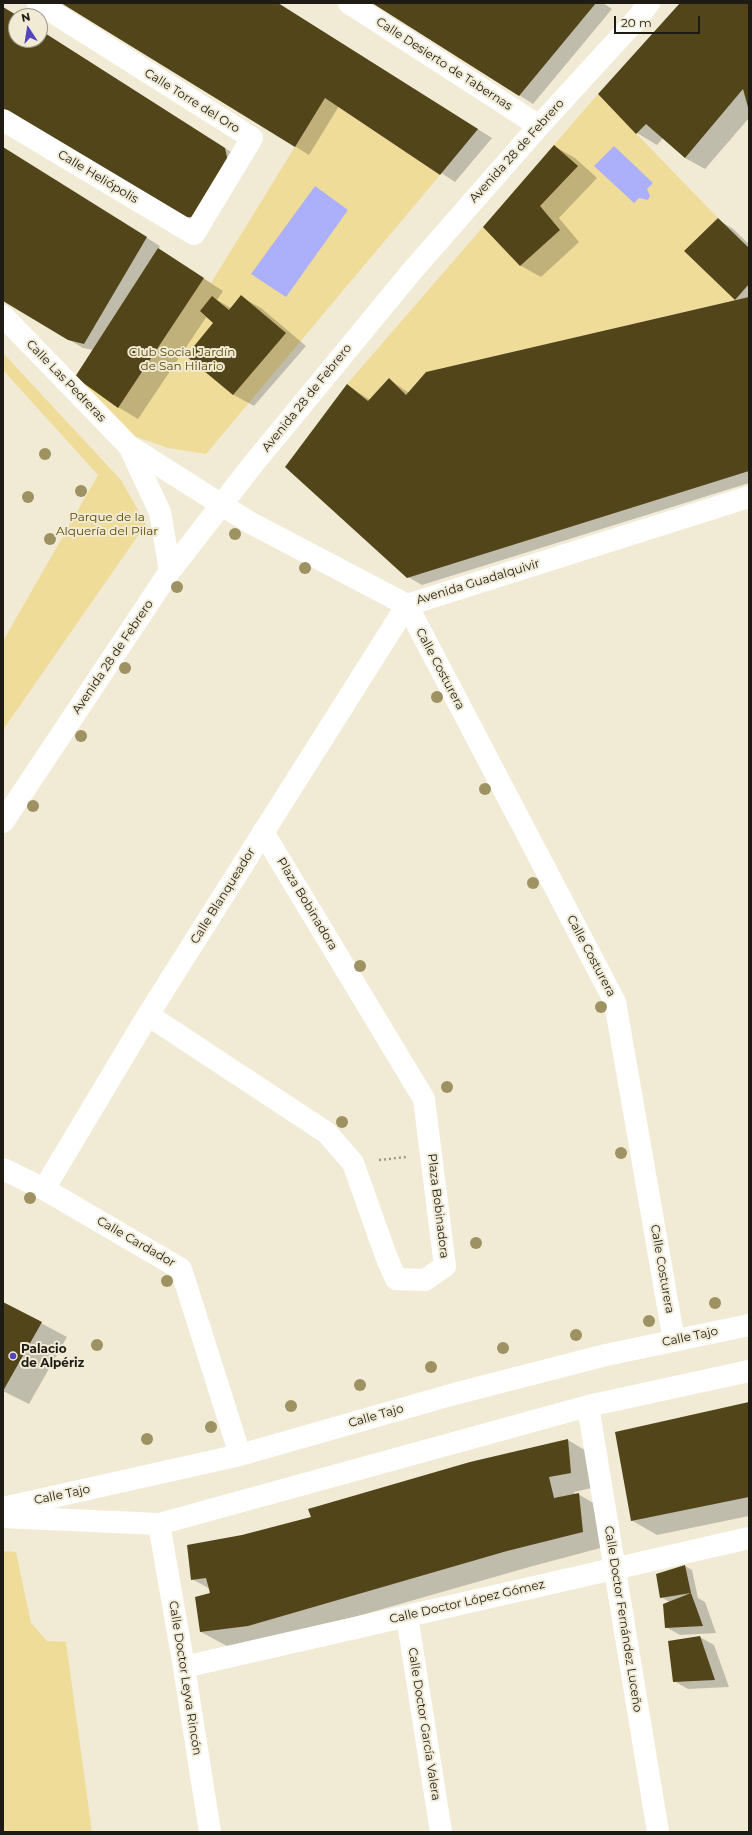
<!DOCTYPE html>
<html>
<head>
<meta charset="utf-8">
<style>
	body { margin:0 }
	#map { position:relative; width:752px; height:1835px; overflow:hidden; background:#f1ebd6; font-family:Montserrat,sans-serif }
	canvas { display:block }
	.frame { position:absolute; inset:0; border:4px solid #1d1b14; pointer-events:none }
	.north { position:absolute; left:8px; top:8px; width:40px; height:40px; box-sizing:border-box; background:#f1ebd6; border:1px solid #9c9888; border-radius:50%; rotate:348deg; font-size:11px; font-weight:700; line-height:16px; text-align:center; color:#1d1b14 }
	.north::after { content:''; display:block; margin:auto; width:14px; height:18px; background:#5146bd; clip-path:polygon(50% 0,100% 100%,50% 72%,0 100%) }
	.scale { position:absolute; left:614px; top:16px; width:86px; height:18px; box-sizing:border-box; border:2px solid #1d1b14; border-top:0; padding-left:5px; font-size:12px; line-height:14px; white-space:nowrap; color:#1d1b14; -webkit-text-stroke:3px #f1ebd6; paint-order:stroke }
</style>
</head>
<body>
<div id="map">
<canvas width="752" height="1835"></canvas>
<div class="frame"></div>
<div class="north">N</div>
<div class="scale">20 m</div>
</div>
<script>
const c = document.querySelector('canvas').getContext('2d');
c.lineJoin = 'round';
function paint(path, color) { c.fillStyle = color; c.fill(path, 'evenodd'); }
function trace(path, color, width, dash) { c.strokeStyle = color; c.lineWidth = width; c.lineCap = dash ? 'butt' : 'round'; c.setLineDash(dash || []); c.stroke(path); }
function write(font, color, halo, rows, align = 'center') {
  c.font = font + ' Montserrat,sans-serif'; c.lineWidth = 4; c.setLineDash([]); c.textBaseline = 'middle'; c.strokeStyle = halo; c.fillStyle = color; for (const [text, x, y, turn = 0] of rows) {
    c.save(); c.translate(x, y); c.rotate((+turn || 0) * Math.PI / 180); c.textAlign = isNaN(turn) ? turn : align; if (halo) c.strokeText(text, 0, 0); c.fillText(text, 0, 0); c.restore();
  }
}
paint(new Path2D(`
	M598 94 718 218 684 251 735 300 426 372 406 395 389 378 368 401 347 384Z
	M325 98 440 175 206 454 168 448 128 434 75 377 158 248 211 283Z
	M3 353 121 480 146 524 3 730V641L98 475 3 370Z
	M3 1551 16 1552 31 1623 47 1641 66 1642 92 1832H3Z`), '#f0dc99');
paint(new Path2D(`
	M614 146 653 183 647 189 650 196 648 200 639 198 634 203 594 166Z
	M315 186 348 210 286 297 251 274Z`), '#acb0fb');
paint(new Path2D(`
	M63 3H278L492 138 455 182 339 106 309 155Z
	M374 3H603L612 9 533 104Z
	M749 3V118L705 169 685 158 663 138 657 145 637 133 599 94Z
	M3 7 17 16H16V40H40V30L239 157 242 170 213 224 196 226 3 112Z
	M554 146 575 158 597 178 559 218 579 242 541 277 521 266 484 227Z
	M3 148 160 246 158 249 223 291 217 300 231 308 241 297 261 308 306 346 254 406 234 395 187 355 215 323 207 316 138 419 118 407 93 350 83 348 3 300Z
	M718 220 732 228 749 244V483L422 585 408 577 347 385 370 400 390 380 409 393 737 300 685 251Z
	M3 1303 67 1337 29 1404 3 1391Z
	M749 1403V1516L657 1535 631 1520Z
	M568 1440 593 1455 596 1487 574 1492 575 1495 578 1494 604 1509 608 1546 533 1566 274 1640 227 1646 201 1632 211 1594 210 1589 192 1579 242 1536 312 1517Z
	M685 1566 692 1570 698 1598 705 1602 716 1633 680 1635 666 1627 670 1602 661 1597Z
	M700 1637 714 1645 729 1687 688 1689 674 1681Z`), '#0003');
paint(new Path2D(`
	M61 3H278L478 129 440 175 325 98 295 147Z
	M372 3H596L519 96Z
	M680 3H749V111L743 89 685 158 646 124 636 134 598 94Z
	M3 7 18 16H16V40H40V30L225 148 228 162 199 216 181 218 3 113Z
	M554 145 578 166 540 206 560 230 520 266 483 227Z
	M3 147 147 237 84 344 68 340 3 301Z
	M718 218 749 248V284L735 300 684 251Z
	M158 248 204 278 118 408 75 377Z
	M241 295 286 333 233 395 186 356 213 323 200 311 212 296 229 310Z
	M749 297V471L407 578 285 467 347 384 368 401 389 378 406 395 426 372Z
	M3 1302 42 1322 3 1391Z
	M749 1402V1497L631 1521 615 1432Z
	M568 1439 571 1473 549 1477 554 1498 579 1493 583 1532 507 1551 248 1626 200 1632 195 1597 210 1593 206 1578 191 1580 187 1545 242 1535 311 1517 308 1509 470 1462Z
	M685 1565 691 1593 660 1598 656 1574Z
	M691 1593 703 1626 665 1628 663 1604Z
	M700 1636 715 1680 673 1682 668 1641Z`), '#524519');
trace(new Path2D(`
	M379 1160 406 1157`), '#9d9889', 2.5, [2, 3]);
trace(new Path2D(`
	M349 3 539 126
	M3 120 194 234 252 138 38 3
	M129 446 160 512 170 571
	M222 505 249 522 407 605 749 497
	M407 605 615 1002 674 1341
	M3 822 170 571 254 463 412 271 539 126 636 20 649 3
	M148 1015 327 1133 353 1163 386 1256 396 1279 425 1280 445 1266 424 1099 263 832
	M3 1169 44 1189 181 1269 240 1455
	M44 1189 148 1015 407 605
	M588 1406 658 1832
	M3 1508 240 1455 454 1394 606 1355 749 1325
	M3 1517 159 1524 588 1406 749 1371
	M159 1524 184 1667 210 1832
	M407 1616 441 1832
	M184 1667 749 1538`), '#fff', 22);
trace(new Path2D(`
	M3 316 129 446 222 505`), '#fff', 22);
c.fillStyle = '#9e9263';
for (const [x, y] of [
	[45,454],
	[81,491],
	[28,497],
	[235,534],
	[50,539],
	[305,568],
	[177,587],
	[125,668],
	[437,697],
	[81,736],
	[485,789],
	[33,806],
	[533,883],
	[360,966],
	[601,1007],
	[447,1087],
	[342,1122],
	[621,1153],
	[30,1198],
	[476,1243],
	[167,1281],
	[715,1303],
	[649,1321],
	[576,1335],
	[97,1345],
	[503,1348],
	[431,1367],
	[360,1385],
	[291,1406],
	[211,1427],
	[147,1439]
]) { c.beginPath(); c.arc(x, y, 6, 0, 2 * Math.PI); c.fill(); }
for (const [x, y, r, color] of [
	[13,1356,4,"#5146bd"]
]) { const dot = new Path2D(); dot.arc(x, y, r, 0, 2 * Math.PI); c.fillStyle = color; c.fill(dot); trace(dot, '#f1ebd6', 1.5); }
write('12px', '#1d1b14', '#f1ebd6', [
	["Calle Desierto de Tabernas",444,64,33],
	["Calle Torre del Oro",192,101,32],
	["Avenida 28 de Febrero",517,151,-48],
	["Calle Heliópolis",98,177,31],
	["Calle Las Pedreras",66,381,46],
	["Avenida 28 de Febrero",307,398,-51],
	["Avenida Guadalquivir",478,582,-17],
	["Avenida 28 de Febrero",113,657,-56],
	["Calle Costurera",440,669,62],
	["Calle Blanqueador",223,896,-58],
	["Plaza Bobinadora",307,904,59],
	["Calle Costurera",591,956,62],
	["Plaza Bobinadora",438,1206,83],
	["Calle Cardador",136,1242,30],
	["Calle Costurera",662,1269,80],
	["Calle Tajo",690,1337,-12],
	["Calle Tajo",376,1416,-16],
	["Calle Tajo",62,1495,-12],
	["Calle Doctor López Gómez",467,1602,-13],
	["Calle Doctor Fernández Luceño",623,1619,81],
	["Calle Doctor Leyva Rincón",185,1678,81],
	["Calle Doctor García Valera",424,1724,81]
]);
write('12px', '#5a4905', '#f1ebd6', [
	["Club Social Jardín",182,352],
	["de San Hilario",182,366],
	["Parque de la",107,517],
	["Alquería del Pilar",107,531]
]);
write('bold 12px', '#1d1b14', '#f1ebd6', [
	["Palacio",21,1349],
	["de Alpériz",21,1363]
], 'left');
</script>
</body>
</html>
